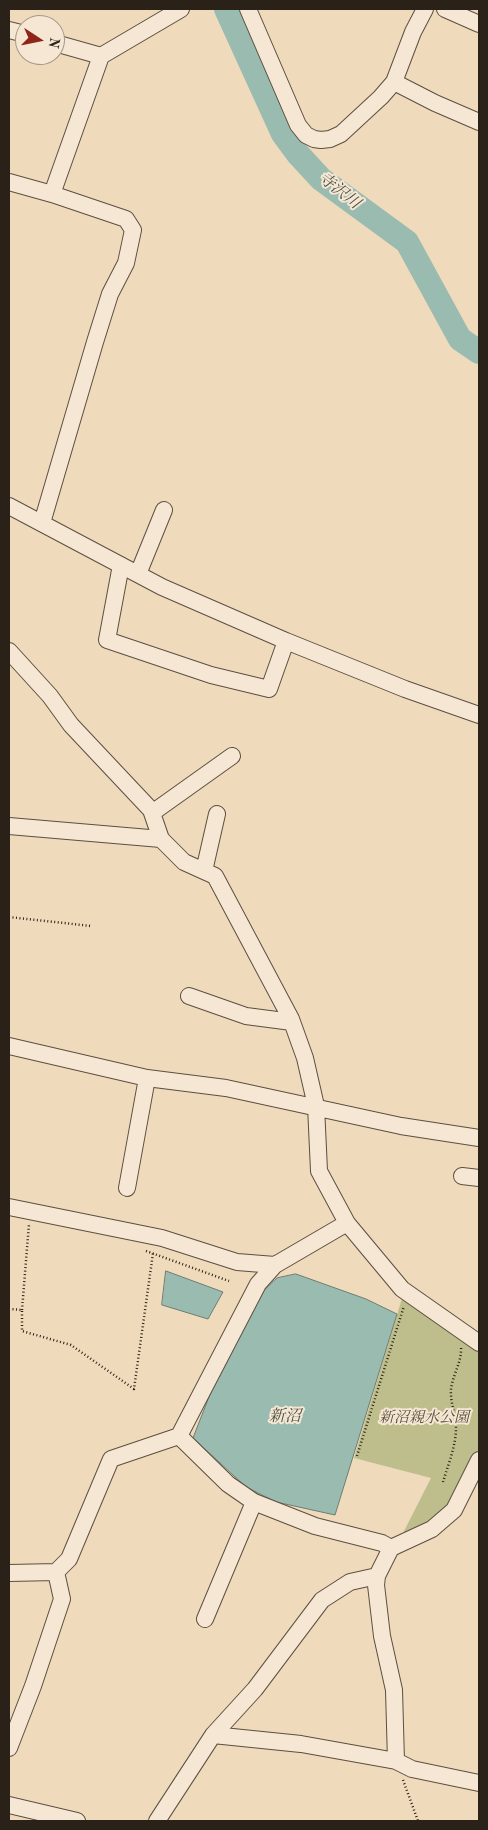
<!DOCTYPE html>
<html>
<head>
<meta charset="utf-8">
<style>
	body { margin:0 }
	#map { position:relative; width:488px; height:1830px; overflow:hidden; background:#f0dabc; font-family:"Old Standard TT",serif }
	canvas { display:block }
	.frame { position:absolute; inset:0; border:10px solid #2a2118; pointer-events:none }
	.north { position:absolute; left:15px; top:15px; width:50px; height:50px; box-sizing:border-box; background:#f5e7d3; border:1px solid #a49888; border-radius:50%; rotate:101deg; font-size:14px; font-weight:700; line-height:20px; text-align:center; color:#2a2118 }
	.north::after { content:''; display:block; margin:auto; width:18px; height:22px; background:#8f2418; clip-path:polygon(50% 0,100% 100%,50% 72%,0 100%) }
</style>
</head>
<body>
<div id="map">
<canvas width="488" height="1830"></canvas>
<div class="frame"></div>
<div class="north">N</div>
</div>
<script>
const c = document.querySelector('canvas').getContext('2d');
c.lineJoin = 'round';
function paint(path, color) { c.fillStyle = color; c.fill(path, 'evenodd'); }
function trace(path, color, width, dash) { c.strokeStyle = color; c.lineWidth = width; c.lineCap = dash ? 'butt' : 'round'; c.setLineDash(dash || []); c.stroke(path); }
function write(font, color, halo, rows, align = 'center') {
  c.font = font + ' "Old Standard TT","Noto Serif JP",serif'; c.lineWidth = 4; c.setLineDash([]); c.textBaseline = 'middle'; c.strokeStyle = halo; c.fillStyle = color; for (const [text, x, y, turn = 0] of rows) {
    c.save(); c.translate(x, y); c.rotate((+turn || 0) * Math.PI / 180); c.textAlign = isNaN(turn) ? turn : align; if (halo) c.strokeText(text, 0, 0); c.fillText(text, 0, 0); c.restore();
  }
}
paint(new Path2D(`
	M403 1295 479 1348V1450L450 1508 430 1526 400 1539 431 1478 354 1458Z`), '#bebe8d');
const water = new Path2D(`
	M166 1271 223 1292 208 1319 162 1305Z
	M296 1274 366 1299 397 1314 335 1515 276 1502 246 1487 193 1438 212 1389 262 1292 277 1278Z`);
paint(water, '#9abbaf');
trace(water, '#6d7d73', 1);
trace(new Path2D(`
	M226 9 283 134 297 153 321 179 407 242 460 339 479 352`), '#9abbaf', 24);
const minor = new Path2D(`
	M248 9 298 125 306 135 314 139 321 140 330 139 341 134 381 97 394 82 413 32 425 9
	M445 9 479 24
	M9 30 25 34
	M55 43 101 56 181 9
	M394 82 435 103 479 122
	M9 182 52 194 126 219 133 230 126 263 110 294 95 342 42 523
	M52 194 101 56
	M9 506 162 587 286 641 405 689 479 715
	M121 565 107 640 211 675 269 689 286 641
	M138 574 164 510
	M9 651 50 696 71 725 151 810 161 839 184 862 215 876 291 1019 305 1058 316 1106 319 1171 347 1223 402 1289 479 1343
	M152 813 232 756
	M9 826 161 839
	M204 871 217 814
	M189 996 246 1016 292 1022
	M9 1046 147 1078 226 1088 401 1126 479 1138
	M462 1176 479 1178
	M127 1188 147 1078
	M9 1207 162 1238 237 1262 275 1265
	M179 1436 228 1484 254 1502 315 1526 382 1543 391 1548
	M9 1573 56 1572 69 1559 111 1459 179 1436 258 1284 275 1265 347 1223
	M205 1619 254 1502
	M213 1735 255 1689 322 1600 350 1582 377 1576
	M9 1748 33 1686 62 1599 56 1572
	M396 1761 394 1690 382 1636 376 1585 377 1576 391 1548 432 1529 454 1510 479 1460
	M9 1805 77 1821
	M157 1821 213 1735 301 1744 396 1761 412 1769 479 1783`);
trace(minor, '#5c4f41', 18);
trace(new Path2D(`
	M9 917 91 926
	M146 1251 229 1281
	M9 1309 22 1310V1331L71 1345 134 1389 153 1253
	M22 1310 29 1224
	M357 1456 404 1306
	M443 1482C448 1465 456 1446 456 1428 456 1415 450 1403 451 1389 453 1374 462 1362 461 1347
	M403 1780 418 1821`), '#2a2118', 2.5, [1, 2.5]);
trace(minor, '#f5e7d3', 16);
write('italic 15px', '#56503b', '#f5e7d3', [
	["新沼親水公園",424,1418]
]);
write('italic 16px', '#4c4f45', '#f5e7d3', [
	["寺沢川",339,191,38],
	["新沼",285,1417]
]);
</script>
</body>
</html>
